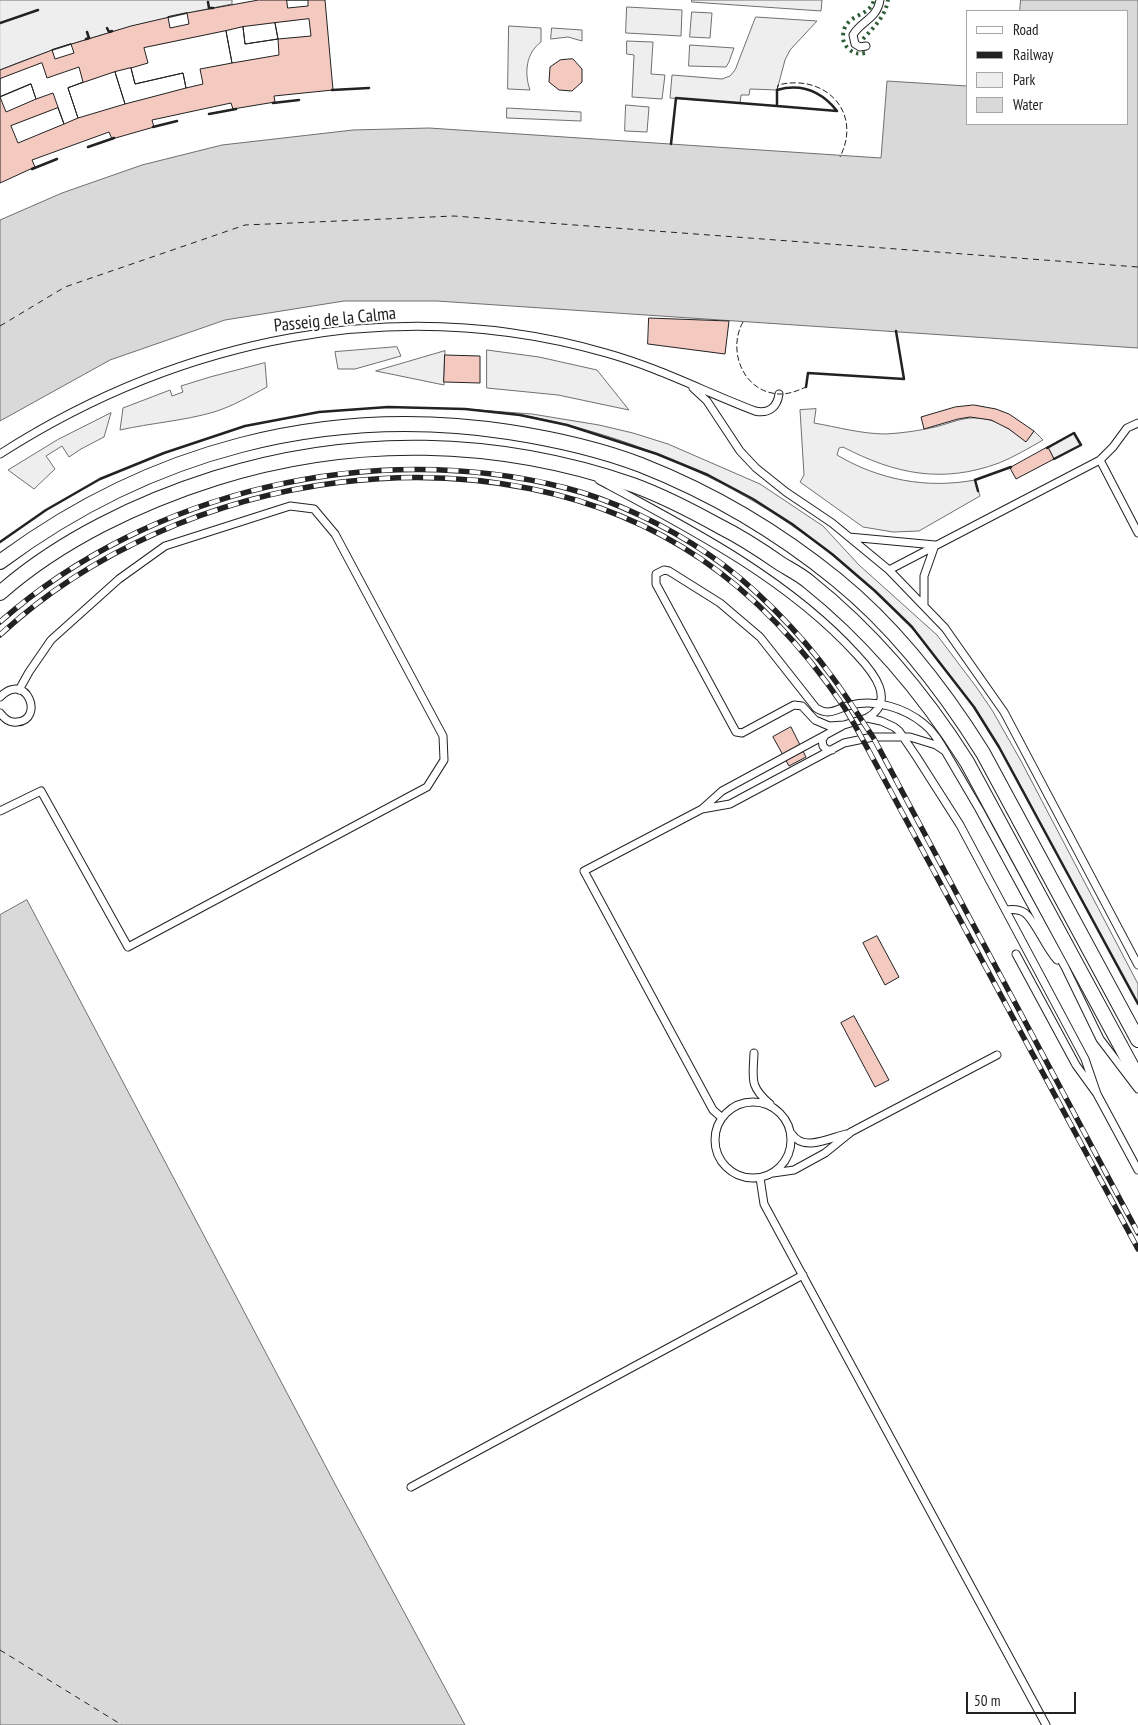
<!DOCTYPE html>
<html>
<head>
<meta charset="utf-8">
<style>
	body { margin:0 }
	#map { position:relative; width:1138px; height:1725px; overflow:hidden; background:#fff; font-family:"PT Sans Narrow",sans-serif }
	canvas { display:block }
	.legend { position:absolute; left:966px; top:10px; width:162px; height:115px; box-sizing:border-box; background:#fff; border:1px solid #a7a7a7; margin:0; padding:6px 9px; list-style:none; font-size:15px; color:#222 }
	.legend li { display:flex; align-items:center; gap:10px; height:25px }
	.legend b { width:25px; border:1px solid #a7a7a7 }
	.scale { position:absolute; left:966px; top:1692px; width:110px; height:22px; box-sizing:border-box; border:2px solid #222; border-top:0; padding-left:6px; font-size:15px; line-height:18px; white-space:nowrap; color:#222; -webkit-text-stroke:4px #fff; paint-order:stroke }
</style>
</head>
<body>
<div id="map">
<canvas width="1138" height="1725"></canvas>
<ul class="legend">
<li><b style="height:6px;background:#fff"></b>Road</li>
<li><b style="height:6px;background:#222"></b>Railway</li>
<li><b style="height:14px;background:#eee"></b>Park</li>
<li><b style="height:14px;background:#d9d9d9"></b>Water</li>
</ul>
<div class="scale">50 m</div>
</div>
<script>
const c = document.querySelector('canvas').getContext('2d');
c.lineJoin = 'round';
function paint(path, color) { c.fillStyle = color; c.fill(path, 'evenodd'); }
function trace(path, color, width, dash) { c.strokeStyle = color; c.lineWidth = width; c.lineCap = dash ? 'butt' : 'round'; c.setLineDash(dash || []); c.stroke(path); }
function write(font, color, halo, rows, align = 'center') {
  c.font = font + ' "PT Sans Narrow",sans-serif'; c.lineWidth = 4; c.setLineDash([]); c.textBaseline = 'middle'; c.strokeStyle = halo; c.fillStyle = color; for (const [text, x, y, turn = 0] of rows) {
    c.save(); c.translate(x, y); c.rotate((+turn || 0) * Math.PI / 180); c.textAlign = isNaN(turn) ? turn : align; if (halo) c.strokeText(text, 0, 0); c.fillText(text, 0, 0); c.restore();
  }
}
const green = new Path2D(`
	M0 0H232V4C152 20 76 39 0 70Z
	M692 0H822L821 11 692 2Z
	M627 7 682 10 681 36 626 33Z
	M692 12 712 13 710 38 690 37Z
	M756 17 817 21 790 50 785 60 777 90 750 89 749 95H741L740 103 670 98 672 75 722 79 730 76 735 70Z
	M509 26 541 28V42C526 53 524 73 530 90L508 89Z
	M552 28 582 30V41L568 37 551 39Z
	M627 41 653 42 651 74 665 75 662 99 632 97 634 55 627 54Z
	M690 45 734 48 729 62 726 67 689 66Z
	M626 105 649 107 647 132 625 131Z
	M507 108 581 112V121L507 118Z
	M397 347 401 356 355 369H338L335 352Z
	M487 350 539 357 597 370 629 410 558 395 487 388Z
	M445 351 444 385 376 371Z
	M265 363 267 387C250 396 233 406 214 412 183 421 151 423 120 430L123 408 170 390 172 396 183 392 181 386 210 377Z
	M465 409 532 414 599 425 633 433 668 444 760 484 823 526 859 565 937 635 977 688 992 710 1021 761 1138 984V1004C1107 947 1076 889 1045 832 1023 790 1001 747 974 708 966 696 957 685 948 674 935 658 923 640 909 625 804 515 672 443 522 415 503 412 484 411 465 409Z
	M816 409 814 423C837 427 862 434 886 434 902 433 918 431 935 427 955 422 968 414 990 420 1003 423 1015 434 1026 441L1034 431 1043 440C1029 448 1014 457 999 463 942 484 895 474 843 447L839 448 837 455C879 480 927 489 975 480L980 496 919 531 893 532 863 527 800 482 804 475 800 410Z
	M111 413 104 437 81 449 69 457 62 446 46 456 55 469 34 489 8 470 57 440Z
	M1074 433 1081 445 1054 459 1048 447Z`);
paint(green, '#eee');
trace(green, '#6f6f6f', 1);
const water = new Path2D(`
	M1021 0H1138V348L437 301H344L225 320 110 360 0 421V220L62 193 142 165 222 145 353 130 429 128 881 158 887 81 967 86V124H1127V11H1020Z
	M27 900 335 1484 465 1725H0V915Z`);
paint(water, '#d9d9d9');
trace(water, '#6f6f6f', 1);
trace(new Path2D(`
	M0 326 65 287 245 225 454 216 1138 267
	M0 1650 122 1725`), '#222', 1, [6, 5]);
const building = new Path2D(`
	M259 0H325L333 90 274 96 275 102 233 109 231 103 152 120 154 127 112 139 109 132 32 160 35 167 0 183V70L52 50 131 26 187 13Z
	M287 0H308V6L288 8Z
	M187 13 189 24 170 28 168 17Z
	M309 19 311 36 278 39 275 23Z
	M275 23 278 39 245 44 243 27Z
	M243 27 245 44 278 39 279 55 232 63 226 31Z
	M226 31 232 63 200 69 203 84 186 88 183 73 135 84 131 68 148 63 144 48Z
	M71 44 74 53 55 59 52 50Z
	M573 59 582 69V82L572 91 559 90 549 82 550 67 560 60Z
	M42 63 47 78 79 67 83 82 68 88 78 118 64 124 53 93 36 99 31 84 0 97V79Z
	M131 68 135 84 183 73 186 88 125 104 115 72Z
	M115 72 125 104 78 118 68 88Z
	M31 84 36 99 6 112 0 97Z
	M58 108 64 124 18 143 11 126Z
	M649 318 729 321 725 354 648 344Z
	M445 355 480 356V383L444 382Z
	M974 405 996 409 1009 414 1034 431 1026 442 1009 429 991 420 970 417 958 419 924 429 921 417 955 407Z
	M1048 447 1054 459 1016 479 1010 468Z
	M791 727 806 757 789 766 773 737Z
	M877 936 899 977 885 985 863 943Z
	M854 1016 889 1080 875 1087 841 1023Z`);
paint(building, '#f3c9c0');
trace(building, '#222', 1);
const service = new Path2D(`
	M866 46 860 47 855 44 853 35C861 21 877 19 880 0
	M693 388 707 401 740 451 756 468 786 492 832 523 889 570 945 628 1004 712 1138 965
	M0 454C181 338 397 293 606 353 657 367 705 392 755 411 768 414 777 408 779 394
	M1100 460 1138 533
	M599 480C689 528 788 579 857 655 873 672 897 701 867 718
	M849 537 935 545 924 576V606
	M889 570 1100 460 1113 447 1127 428 1138 423
	M0 697C27 670 45 720 17 722 9 723 5 719 0 713
	M824 737 822 740 823 746 827 750H832
	M945 751C939 741 933 731 924 724 905 708 876 699 851 705 837 708 830 717 816 708L760 637 720 603 669 571 664 570 656 574V584L736 732 742 733 794 705 802 706 815 720 829 726 844 725 867 718 881 721 894 727 899 731 916 756 960 825 1085 1059 1097 1094
	M702 809 730 804 844 743 873 737H910L936 745 945 751 979 809 1065 967 1100 1039 1138 1089
	M0 811 41 791 128 947 427 787 444 760 443 736 335 534 314 509 290 506 165 546 119 579 51 640 29 672 19 690
	M1006 910C1012 909 1019 909 1025 913 1035 921 1046 948 1057 960
	M1016 954 1076 1065 1097 1094 1138 1170
	M754 1053C753 1079 749 1086 770 1104
	M715 1140a38 38 0 1 1 76 0a38 38 0 1 1-76 0Z
	M721 1117 713 1110 584 871 702 809 722 791 842 726
	M792 1134C803 1152 830 1138 846 1134
	M773 1173 794 1170 825 1153 851 1132 997 1055
	M760 1178 764 1204 1046 1725
	M411 1487 803 1275`);
const minor = new Path2D(`
	M0 562C149 451 325 404 509 432 554 439 599 449 641 465 712 493 778 532 837 580 896 628 943 689 983 753L1138 1040
	M0 593C60 540 140 502 216 478 353 435 497 438 633 485 663 496 692 511 719 526 741 537 761 550 781 564 791 570 801 575 809 582 873 633 924 694 967 762L1138 1078`);
trace(service, '#222', 9);
trace(minor, '#222', 16);
trace(service, '#fff', 7);
trace(minor, '#fff', 14);
const rail = new Path2D(`
	M0 622C148 491 374 438 566 488 613 500 667 526 708 554 753 584 801 634 833 678 847 697 860 718 873 737L1138 1233
	M0 635C178 469 495 419 701 559 757 597 806 651 844 707 856 726 866 746 877 766L1138 1249`);
trace(rail, '#222', 5.5);
trace(rail, '#fff', 4, [11]);
trace(new Path2D(`
	M863 39C874 27 885 17 888 0
	M865 53C859 54 855 54 850 50 846 47 843 42 843 37 843 13 870 18 874 0`), '#2f5e38', 4, [2.5, 4]);
trace(new Path2D(`
	M777 90 778 85C825 73 863 112 840 157
	M743 322C728 348 741 387 772 393 784 396 795 392 806 387`), '#222', 1, [6, 2.5]);
trace(new Path2D(`
	M208 2 209 8H213
	M0 23 38 10
	M107 28 109 32 112 31
	M86 39 89 38 87 32
	M332 90 369 88
	M273 103 299 100
	M209 114 236 109
	M153 127 177 121
	M671 144 676 98 777 106V90C802 83 821 91 837 111L777 106
	M88 147 114 138
	M32 169 57 159
	M806 387 808 373 904 379 896 331
	M1047 448 1074 433 1081 445 1054 459
	M978 491 975 480 1011 467
	M0 542 46 510 100 479 164 453 245 426 319 412 388 407 465 409 520 415 567 425 657 454 708 475 753 499 792 524 832 554 875 591 912 627 974 707 999 747 1138 1004`), '#222', 2.5);
write('18px', '#222', '#fff', [
	["Passeig de la Calma",335,320,-6]
]);
</script>
</body>
</html>
